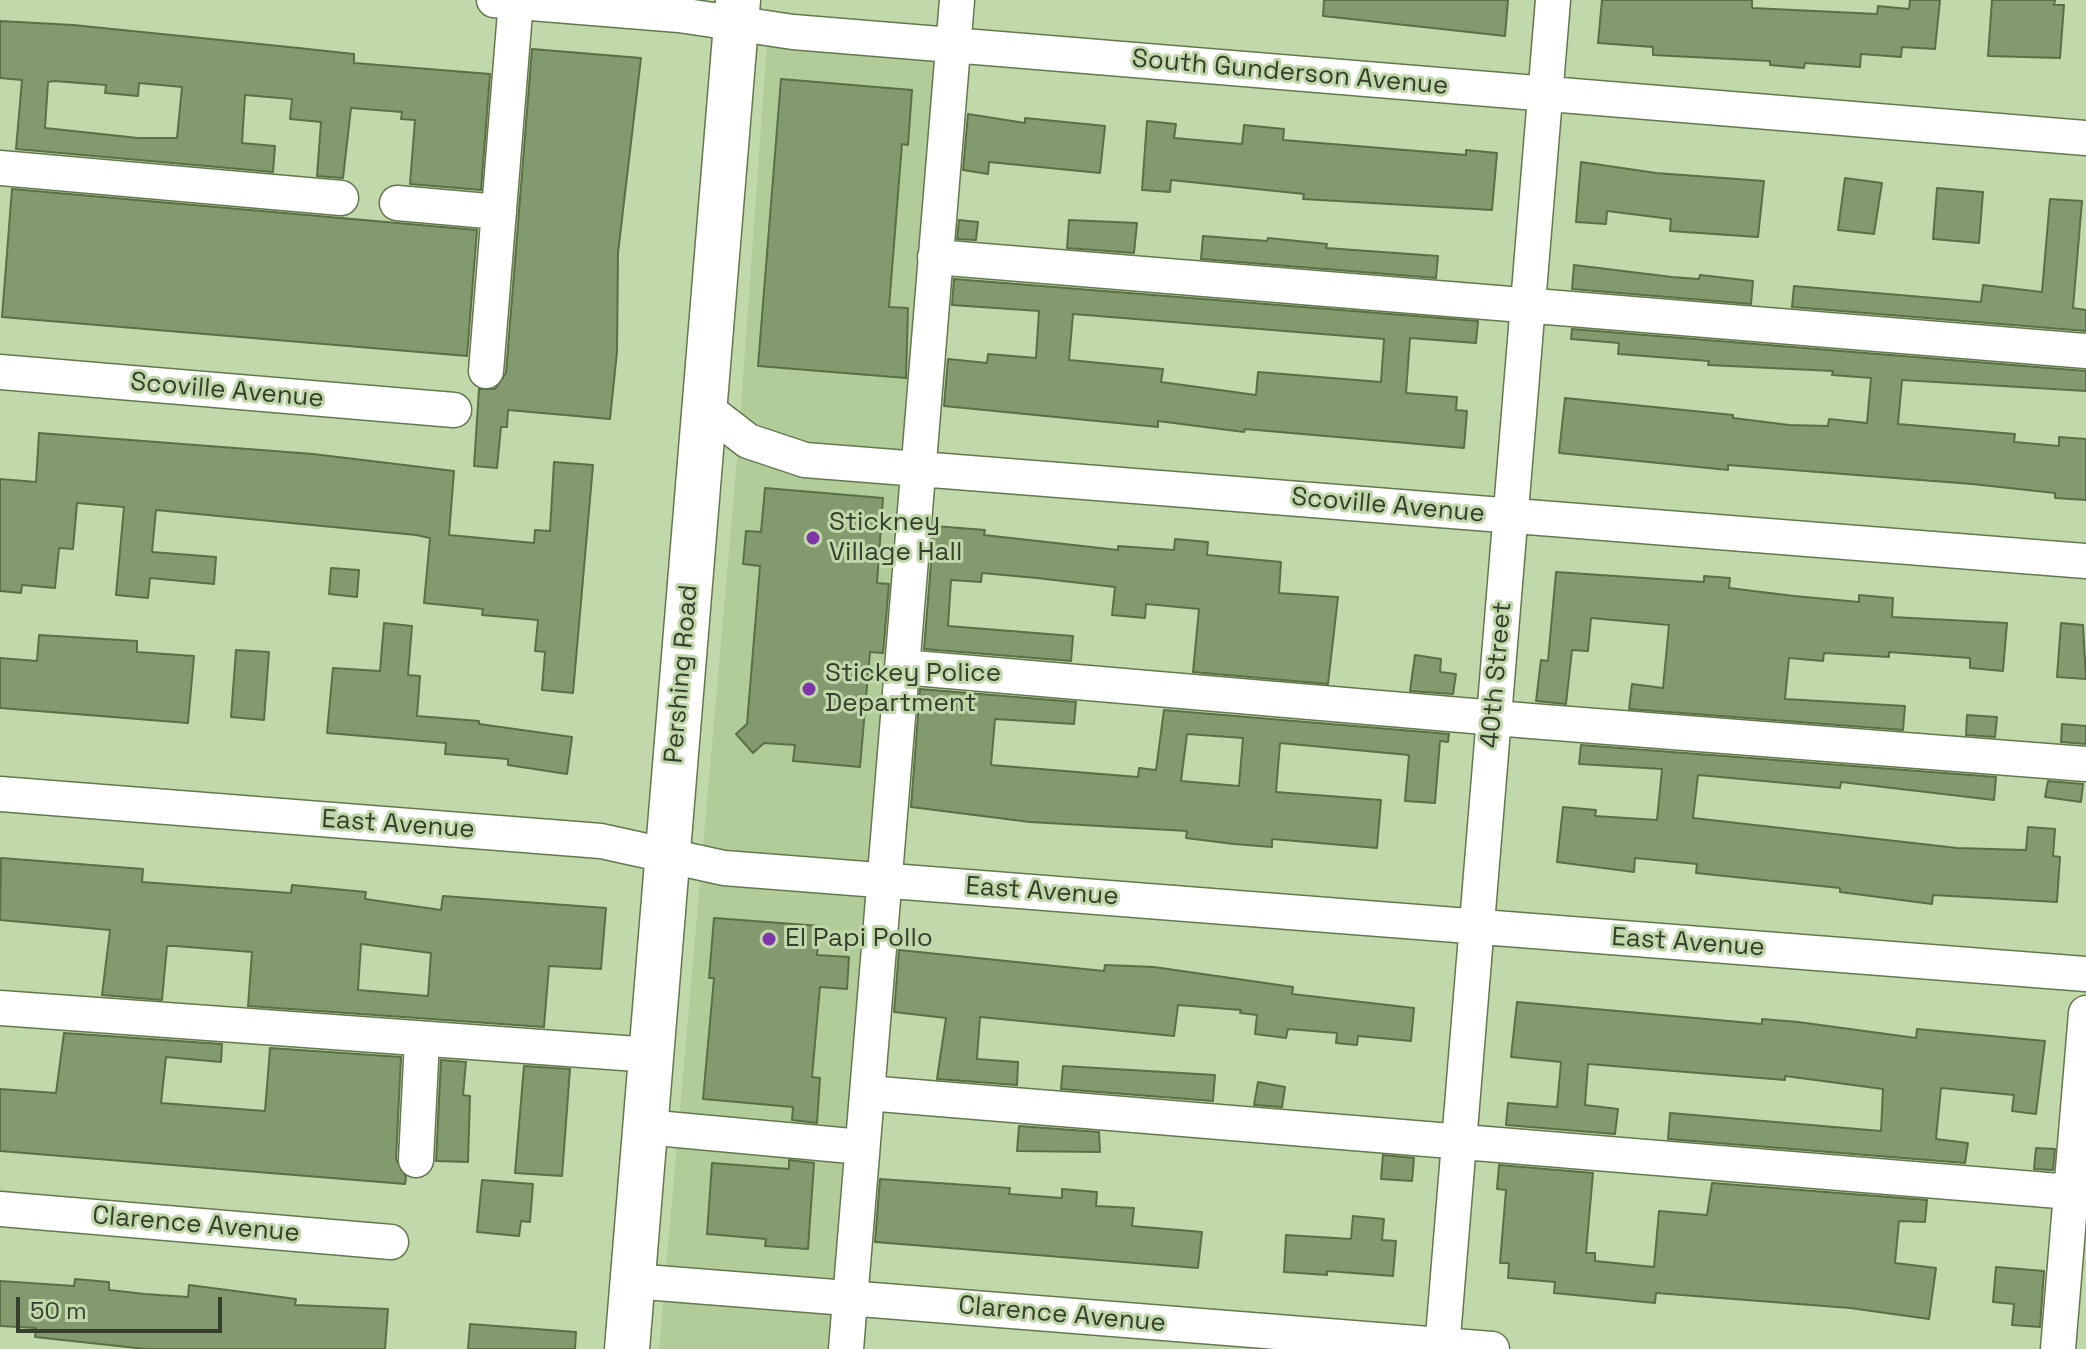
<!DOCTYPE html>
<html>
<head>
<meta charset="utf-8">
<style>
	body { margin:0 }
	#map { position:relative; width:2086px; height:1349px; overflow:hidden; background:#c0d8aa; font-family:"Space Grotesk",sans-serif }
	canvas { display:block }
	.scale { position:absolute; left:16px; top:1297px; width:206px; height:36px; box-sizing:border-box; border:4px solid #363f2d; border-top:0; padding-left:10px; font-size:24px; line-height:28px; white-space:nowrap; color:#363f2d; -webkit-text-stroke:6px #c0d8aa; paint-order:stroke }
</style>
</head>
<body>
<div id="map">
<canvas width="2086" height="1349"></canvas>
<div class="scale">50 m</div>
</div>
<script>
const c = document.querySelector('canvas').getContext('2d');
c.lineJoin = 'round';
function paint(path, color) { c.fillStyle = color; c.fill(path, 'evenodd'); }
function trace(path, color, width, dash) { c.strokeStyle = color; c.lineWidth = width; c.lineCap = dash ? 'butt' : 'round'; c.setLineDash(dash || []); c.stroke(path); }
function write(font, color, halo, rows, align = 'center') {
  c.font = font + ' "Space Grotesk",sans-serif'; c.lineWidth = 6; c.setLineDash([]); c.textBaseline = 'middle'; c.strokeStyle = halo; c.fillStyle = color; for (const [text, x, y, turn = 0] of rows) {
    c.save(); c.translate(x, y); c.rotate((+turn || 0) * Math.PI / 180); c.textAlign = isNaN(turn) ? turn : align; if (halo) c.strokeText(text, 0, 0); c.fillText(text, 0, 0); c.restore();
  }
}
paint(new Path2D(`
	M767 42 948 55 838 1349H659L738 448Z`), '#b2cc99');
const building = new Path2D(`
	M1324 0H1508L1505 36 1323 16Z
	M1602 0H1752V8L1877 14 1878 6 1909 9 1910 0H1940L1935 49 1902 47 1901 57 1861 54 1860 67 1805 63 1804 68 1770 65V61L1653 55V47L1598 43Z
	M1992 0H2055L2054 5H2064L2060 58 1988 56Z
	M0 21 73 25 289 47 354 54V63L490 74 481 190 410 184 415 120 401 119 402 112 351 108 343 178 317 176 321 122 290 119 292 99 245 95 242 143 275 146 273 172 16 149 22 80 0 78ZM54 81 106 85 105 93 138 96 139 83 182 87 177 138H138L45 128 48 82Z
	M532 49 641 58 618 253 617 352 610 419 508 410 507 427H501L497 468 474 466 479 389H495L506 373Z
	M781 79 912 90 908 145 902 144 889 307 908 308 906 378 758 366Z
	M968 114 1025 123V118L1105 126 1100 173 989 162 988 174 963 170Z
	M1147 121 1176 124 1174 138 1242 144 1244 125 1284 129 1283 140 1466 155V150L1497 153 1492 210 1303 199 1304 194 1171 180 1170 192 1142 190Z
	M1581 162 1656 173 1764 181 1758 237 1670 231 1671 219 1607 211 1606 224 1576 222Z
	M1845 178 1882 183 1874 234 1838 230Z
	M1937 188 1983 192 1979 243 1933 239Z
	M12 189 477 230 467 356 2 317Z
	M2050 199 2082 201 2073 308 2086 310V331L1792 307 1794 286 1981 302 1983 285 2042 292Z
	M959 220 978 222 976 240 957 239Z
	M1069 220 1137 223 1134 253 1067 248Z
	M1203 236 1267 241 1268 238 1327 244 1326 248 1438 256 1436 278 1201 259Z
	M1574 265 1672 277 1699 279 1700 275 1753 281 1751 304 1572 289Z
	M954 279 1478 321 1476 343 1410 338 1406 393 1457 397 1456 410 1467 411 1464 448 1245 429 1244 432 1158 421V427L944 406 948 359 987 363 988 354 1036 358 1039 311 952 305ZM1073 314 1384 339 1381 382 1258 372 1256 395 1161 382 1163 369 1069 360Z
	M1572 329 2086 371V391L1902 380 1898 424 2015 434 2014 442 2059 446V437L2086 439V500L2055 498V493L1972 484 1728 465V470L1559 453 1565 398 1733 415V418L1789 425 1828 426 1829 419 1867 423 1871 378 1832 375 1833 371 1708 365 1709 361 1618 354 1619 343 1571 339Z
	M39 433 313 454 454 471 449 535 534 543 535 530 550 531 554 462 593 465 573 693 542 690 545 652 535 651 538 620 482 615 483 609 424 603 430 538 416 535 156 510 152 552 216 557 214 584 150 578 148 598 116 595 124 507 77 503 73 549 59 548 55 588 22 585 21 593 0 591V479L36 482Z
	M765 488 883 498 877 583 889 584 883 653 870 652 860 767 793 761 795 745 764 743 753 753 736 734 747 724 760 566 743 564 746 531 761 532Z
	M934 526 985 530 984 535 1118 550V546L1174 550 1175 539 1208 542 1207 555 1281 562 1279 593 1338 597 1328 684 1193 672 1199 609 1146 604 1145 618 1112 615 1115 587 1037 578 982 573 981 582 951 580 948 626 1073 636 1071 661 924 649Z
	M331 568 359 570 357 597 329 594Z
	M1556 572 1704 582V576L1730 578 1729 588 1794 596 1859 602V595L1893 598 1892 617 2007 623 2003 671 1970 668V658L1889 652V657L1824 653 1823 661 1789 658 1785 699 1905 706 1903 730 1629 709 1632 684 1663 688 1669 625 1591 618 1588 651 1572 650 1566 704 1536 701 1541 660 1548 661Z
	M384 623 412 626 408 675 420 676 417 716 479 721V724L572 737 567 774 508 765V759L445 754 446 743 327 733 333 668 380 671Z
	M2061 623 2083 625 2086 679 2057 677Z
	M39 635 137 641V652L194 656 188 723 0 708V658L37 661Z
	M236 650 269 652 264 720 231 717Z
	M1415 655 1441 659 1440 672 1456 674 1453 694 1410 691Z
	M920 689 1076 702 1074 724 995 719 991 765 1138 777 1139 768 1156 770 1164 710 1449 734 1448 742 1440 741 1435 803 1405 801 1409 755 1280 743 1276 792 1381 800 1377 848 1272 839V847L1234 844 1186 838 1187 831 1030 822 911 807ZM1187 734 1243 738 1239 786 1181 781Z
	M1967 715 1997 717 1995 737 1966 735Z
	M2062 724 2086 726V744L2061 742Z
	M1581 745 1996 777 1994 800 1841 782 1840 788 1698 775 1693 818 1957 848 2026 850 2028 827 2055 829 2053 856 2060 857 2057 902 1933 895 1932 904 1840 892V888L1696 873 1697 864 1635 858 1634 872 1557 862 1563 807 1596 810 1595 816 1657 820 1662 769 1579 764Z
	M2048 781 2083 784 2081 802 2045 797Z
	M1 858 143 869 142 882 291 893 292 885 366 892 365 899 441 910 443 896 606 908 601 969 549 966 544 1027 248 1006 252 952 175 946H167L162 1000 102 995 110 930 0 920ZM361 944 431 953 428 996 358 990Z
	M714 918 820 926 817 955 849 957 847 989 820 987 812 1077 820 1078 817 1123 792 1120 793 1107 703 1099 714 978H709Z
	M899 950 1104 971 1105 965 1154 967 1293 987 1292 994 1414 1008 1411 1041 1358 1036 1357 1045 1336 1043 1337 1033 1288 1029 1286 1038 1255 1034 1257 1015 1240 1013 1241 1010 1178 1005 1174 1036 980 1017 977 1059 1018 1062 1017 1085 937 1079 946 1018 894 1012Z
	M1517 1002 1762 1024V1019L1798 1022 1916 1038 1917 1029 2045 1041 2036 1114 2012 1111 2014 1095 1941 1088 1936 1139 1968 1143 1965 1163 1668 1139 1670 1113 1881 1131 1883 1089 1785 1076V1080L1588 1064 1585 1105 1618 1109 1615 1134 1506 1125 1508 1103 1557 1107 1561 1062 1511 1057Z
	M64 1033 222 1044 221 1062 166 1057 161 1103 265 1111 270 1048 401 1057 396 1159 406 1177 405 1184 0 1151V1089L56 1093Z
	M441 1060 466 1062 463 1095 470 1096 468 1162 436 1161Z
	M524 1066 570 1069 562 1176 515 1173Z
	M1063 1066 1215 1075 1213 1101 1061 1089Z
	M1258 1082 1285 1087 1282 1107 1254 1105Z
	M1019 1126 1099 1132 1100 1152 1017 1151Z
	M2036 1148 2055 1149 2053 1170 2034 1169Z
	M1383 1155 1414 1158 1412 1181 1381 1179Z
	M789 1160 814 1163 808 1249 765 1246 766 1239 707 1234 712 1163 789 1169Z
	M1499 1165 1593 1173 1586 1253H1595V1261L1654 1267 1659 1211 1707 1215 1712 1183 1927 1200 1925 1222 1899 1221 1895 1263 1936 1268 1929 1319 1850 1308 1656 1293 1655 1303 1554 1293 1555 1282 1508 1278 1509 1263H1500L1506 1190 1497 1189Z
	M880 1179 1010 1188 1009 1194 1062 1198V1189L1097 1192 1096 1206 1134 1208 1132 1226 1202 1232 1198 1268 875 1242Z
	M482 1180 533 1184 530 1222 521 1221 519 1236 477 1232Z
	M1353 1216 1384 1219 1382 1240 1396 1241 1393 1276 1327 1271V1275L1284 1272 1286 1235 1351 1239Z
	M1996 1267 2044 1271 2040 1327 2012 1325 2014 1304 1993 1302Z
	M75 1279 109 1282V1290L145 1294 188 1297 189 1285 296 1299 295 1305 388 1309 385 1349H146L35 1337 36 1328 0 1326V1281L74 1286Z
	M470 1324 576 1332 575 1349H468Z`);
paint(building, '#83996e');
trace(building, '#5a6f46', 2);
const minor = new Path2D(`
	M494 0 679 15 793 32 2086 138
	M0 168 341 198
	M397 203 499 212
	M935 257 2086 351
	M486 371 516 0
	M0 372 454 410
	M704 407 748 441 805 460 2086 561
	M902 667 1531 721 2086 764
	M0 794 601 841 724 868 2086 974
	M0 1008 651 1055
	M867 1093 2071 1192
	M645 1127 862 1147
	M416 1160 422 1041
	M0 1209 391 1242
	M632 1281 1492 1349
	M846 1349 957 0
	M1442 1349 1553 0
	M2058 1349 2086 1013`);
const major = new Path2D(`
	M627 1349 738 0`);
trace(minor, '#63784e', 37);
trace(major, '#63784e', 47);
trace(minor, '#fff', 34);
trace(major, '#fff', 44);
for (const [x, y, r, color] of [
	[813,538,8,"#7e37a9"],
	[809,689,8,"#7e37a9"],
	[769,939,8,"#7e37a9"]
]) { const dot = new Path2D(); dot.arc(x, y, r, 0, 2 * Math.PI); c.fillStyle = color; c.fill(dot); trace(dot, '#c0d8aa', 3); }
write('26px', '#363f2d', '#c0d8aa', [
	["South Gunderson Avenue",1290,73,5],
	["Scoville Avenue",227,391,5],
	["Scoville Avenue",1388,506,5],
	["Pershing Road",682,674,-85],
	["40th Street",1497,675,-85],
	["East Avenue",398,825,4],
	["East Avenue",1042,892,4],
	["East Avenue",1688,943,4],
	["Clarence Avenue",196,1225,5],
	["Clarence Avenue",1062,1315,5]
]);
write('26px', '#363f2d', '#c0d8aa', [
	["Stickney",829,523],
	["Village Hall",829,553],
	["Stickey Police",825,674],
	["Department",825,704],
	["El Papi Pollo",785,939]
], 'left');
</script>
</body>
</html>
